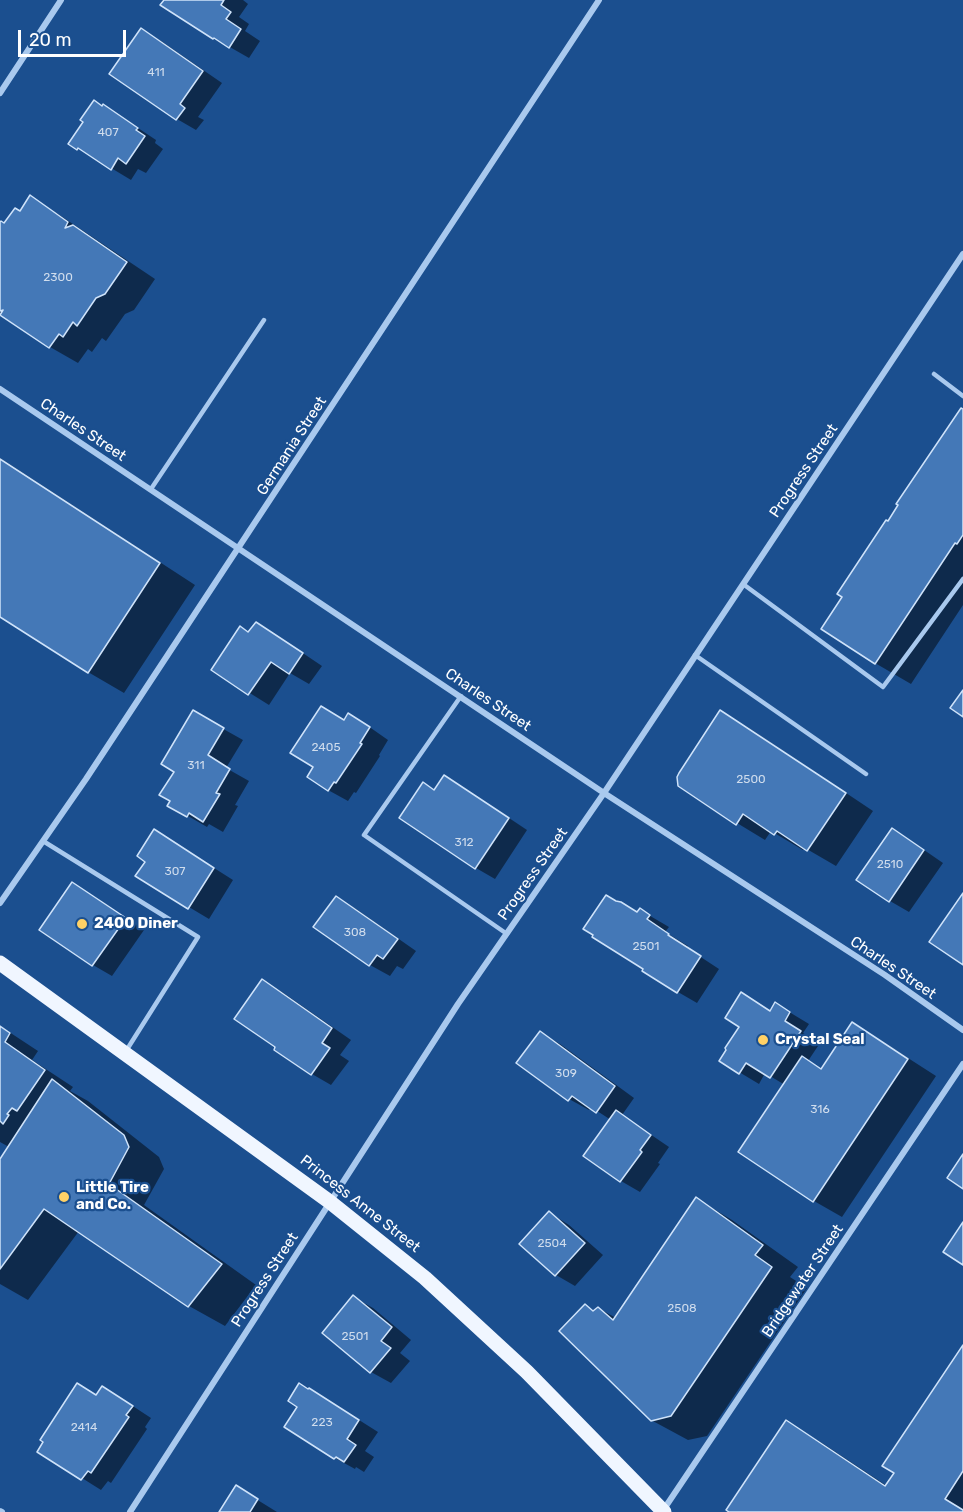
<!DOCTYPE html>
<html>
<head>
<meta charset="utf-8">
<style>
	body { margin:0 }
	#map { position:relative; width:963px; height:1512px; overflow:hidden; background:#1b4f8f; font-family:Rubik,sans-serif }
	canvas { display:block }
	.scale { position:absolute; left:18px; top:30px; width:108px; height:27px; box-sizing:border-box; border:3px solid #fff; border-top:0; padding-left:8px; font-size:18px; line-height:21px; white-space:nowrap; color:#fff; -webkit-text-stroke:4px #1b4f8f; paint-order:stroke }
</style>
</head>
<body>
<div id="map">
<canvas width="963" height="1512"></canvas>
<div class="scale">20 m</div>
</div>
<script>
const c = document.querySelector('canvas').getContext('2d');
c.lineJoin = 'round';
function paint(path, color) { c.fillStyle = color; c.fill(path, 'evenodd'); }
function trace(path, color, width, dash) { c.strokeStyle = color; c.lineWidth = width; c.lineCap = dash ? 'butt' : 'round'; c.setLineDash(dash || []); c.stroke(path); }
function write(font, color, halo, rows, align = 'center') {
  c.font = font + ' Rubik,sans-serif'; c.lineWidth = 4.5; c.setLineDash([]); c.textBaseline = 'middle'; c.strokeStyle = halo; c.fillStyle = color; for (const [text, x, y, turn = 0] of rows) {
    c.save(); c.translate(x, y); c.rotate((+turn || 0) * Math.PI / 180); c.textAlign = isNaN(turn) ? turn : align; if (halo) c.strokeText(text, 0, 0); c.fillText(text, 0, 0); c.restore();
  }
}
paint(new Path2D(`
	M166 0H243L248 4 239 17 249 24 245 31 260 41 249 58 214 38Z
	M141 30 161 41 222 83 198 117 204 120 196 130 177 119 111 74Z
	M104 106 123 118 156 140 155 143 163 149 146 173 138 169 131 180 78 148Z
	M30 198 58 214 155 279 134 310 125 314 106 341 102 338 92 352 88 349 78 363 50 347 0 313V224L5 225 20 213Z
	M963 411V605L911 684 875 663 889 523Z
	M0 458 195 585 124 693 88 672 0 615Z
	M249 634 276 635 322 666 309 684 290 673 269 705 213 670Z
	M193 712 243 740 226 768 249 781 235 805 238 806 223 832 209 824 207 827 169 805 172 801 176 771Z
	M721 712 749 728 873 811 836 866 805 848 803 850 771 831 765 840 737 823 679 785Z
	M368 726 388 740 379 755 380 756 356 793 354 792 348 801 328 790Z
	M445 777 464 788 527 830 495 879 476 868 435 791Z
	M911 841 943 863 909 912 890 901Z
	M173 842 233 880 209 919 137 876Z
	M73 884 92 895 144 930 112 976 93 965 41 930Z
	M336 898 356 909 416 951 403 969 397 966 390 976 370 965 315 927Z
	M640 910 669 927 665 932 688 946 687 948 719 969 697 1003 678 992 638 914Z
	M262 981 282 992 351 1040 340 1055 349 1061 331 1085 312 1074 276 1049Z
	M742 994 771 1012 776 1004 809 1024 803 1033 820 1043 808 1061 822 1070 852 1024 880 1040 936 1076 842 1217 814 1201 785 1085 765 1073 759 1084 739 1072Z
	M0 1026 38 1051 32 1060 73 1087 70 1091 88 1101 159 1157 164 1169 144 1205 256 1285 225 1326 189 1306 79 1231 28 1300 0 1284V1162L9 1147 0 1142Z
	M541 1033 560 1044 634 1098 622 1115 669 1147 658 1163 660 1164 640 1192 621 1181 585 1156 611 1120 591 1107 589 1110 569 1099Z
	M697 1199 732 1220 798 1267 790 1277 807 1288 707 1436 688 1440 651 1420 585 1306 595 1312 598 1308 616 1318Z
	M550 1213 569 1225 603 1255 575 1286 556 1275 521 1244Z
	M353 1297 373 1308 411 1340 400 1353 410 1361 391 1383 371 1372 324 1333Z
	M963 1348V1512H732L786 1422 822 1443 887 1486Z
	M98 1396 122 1399 151 1418 145 1427 147 1429 111 1483 108 1481 101 1490 39 1451Z
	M329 1401 378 1432 365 1451 374 1457 364 1472 356 1467 355 1469 335 1458 299 1406Z
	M256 1499 277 1512H221Z`), '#0007');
const building = new Path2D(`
	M164 0H224L221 5 231 12 226 19 241 29 229 48 214 38 213 39 160 5Z
	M141 28 203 71 180 104 185 108 176 120 109 74Z
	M94 100 102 106 103 104 138 128 136 130 145 136 126 164 118 158 111 170 78 148 77 150 68 144 83 122 80 120Z
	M30 195 68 222 65 228 73 225 127 262 105 294 96 298 77 326 73 322 63 337 59 334 49 348 0 315 3 310 0 311V222L1 221 4 223 15 208 20 211Z
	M961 408 963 409V535L957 544 955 543 875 664 821 629 842 597 837 594 886 520 888 521 898 505 896 504Z
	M0 459 160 563 88 673 0 617Z
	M256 622 303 653 289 674 271 662 248 695 211 670 240 626 248 632Z
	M963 690V717L950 708Z
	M321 706 344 720 348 713 370 727 360 743 362 744 336 783 334 782 328 791 307 777 313 767 290 753Z
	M193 710 224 728 208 755 230 769 216 793 220 794 203 822 189 813 187 817 167 806 170 801 159 795 174 772 161 764Z
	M720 710 846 793 807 851 777 831 774 835 743 814 736 825 678 786 677 777 679 773Z
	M444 775 509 818 475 869 399 818 423 782 434 790Z
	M892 828 924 850 889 902 856 880Z
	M154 829 214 868 188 909 135 876 145 862 137 856Z
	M72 882 126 918 92 966 39 930Z
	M963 893V965L929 942Z
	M606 895 616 901 621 902 637 912 640 908 650 915 647 919 669 934 668 935 701 956 677 993 642 971 643 969 592 937 593 935 583 929Z
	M336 896 398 939 383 959 377 955 369 966 313 927Z
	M262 979 332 1028 322 1043 330 1048 311 1075 274 1050 275 1047 234 1019Z
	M741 992 770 1011 775 1002 790 1012 785 1021 801 1031 770 1078 746 1063 739 1074 719 1061 726 1050 725 1048 739 1027 725 1018Z
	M852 1022 908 1059 813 1202 738 1152 802 1056 821 1069Z
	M0 1026 10 1033 5 1042 45 1070 17 1111 12 1108 7 1114 9 1115 3 1124 0 1121Z
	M540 1031 615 1086 596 1113 572 1096 568 1101 516 1063Z
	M52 1079 124 1135 129 1147 109 1184 222 1264 188 1307 44 1209 0 1269V1159Z
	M616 1110 651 1135 640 1150 642 1152 620 1182 583 1156Z
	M963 1154V1189L947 1178Z
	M696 1197 763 1245 755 1255 772 1267 671 1416 651 1421 559 1331 585 1304 593 1311 598 1307 613 1320Z
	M549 1211 585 1243 555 1276 519 1244Z
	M963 1222V1265L943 1252Z
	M353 1295 392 1327 381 1341 391 1348 370 1373 322 1333Z
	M963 1345V1471L945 1499 963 1510V1512H729L726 1510 786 1420 885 1486 894 1473 882 1466Z
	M77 1383 96 1395 102 1386 133 1406 126 1415 129 1417 91 1473 88 1471 81 1480 37 1452 43 1442 40 1440Z
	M299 1383 308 1389 309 1388 359 1420 347 1439 356 1445 344 1462 336 1457 334 1459 284 1427 297 1407 288 1401Z
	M236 1485 258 1499 250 1512H219Z`);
paint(building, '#4478b7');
trace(building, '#cfe3fa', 1.5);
trace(new Path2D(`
	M934 374 963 396
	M151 489 264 320
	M743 584 883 687 963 579
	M695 655 866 774
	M461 696 364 835 507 934
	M43 841 198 937 126 1051`), '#a9c9ee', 4.5);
trace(new Path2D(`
	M0 93 61 0
	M0 389 604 793 885 975 963 1030
	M0 903 86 779 599 0
	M664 1509 963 1064
	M0 1511 2 1512
	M130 1512 458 1004 604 793 963 254`), '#a9c9ee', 6);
trace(new Path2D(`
	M0 963 330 1202 425 1278 527 1372 664 1512`), '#f0f6ff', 15);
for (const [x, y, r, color] of [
	[82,924,6,"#ffd166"],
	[763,1040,6,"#ffd166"],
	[64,1197,6,"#ffd166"]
]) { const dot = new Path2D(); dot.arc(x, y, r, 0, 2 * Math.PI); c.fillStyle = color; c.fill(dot); trace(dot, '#1b4f8f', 2); }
write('12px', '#d0dded', null, [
	["411",156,73],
	["407",108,133],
	["2300",58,278],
	["2405",326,748],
	["311",196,766],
	["2500",751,780],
	["312",464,843],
	["2510",890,865],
	["307",175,872],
	["308",355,933],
	["2501",646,947],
	["309",566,1074],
	["316",820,1110],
	["2504",552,1244],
	["2508",682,1309],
	["2501",355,1337],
	["223",322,1423],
	["2414",84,1428]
]);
write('15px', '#fff', '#1b4f8f', [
	["Charles Street",83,430,34],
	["Germania Street",292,446,-57],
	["Progress Street",804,471,-56],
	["Charles Street",488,700,34],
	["Progress Street",533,874,-55],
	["Charles Street",893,968,34],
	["Princess Anne Street",360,1204,38],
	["Progress Street",265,1280,-57],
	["Bridgewater Street",803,1281,-56]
]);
write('bold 15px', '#fff', '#1b4f8f', [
	["2400 Diner",94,924],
	["Crystal Seal",775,1040],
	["Little Tire",76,1188],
	["and Co.",76,1205]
], 'left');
</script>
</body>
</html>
